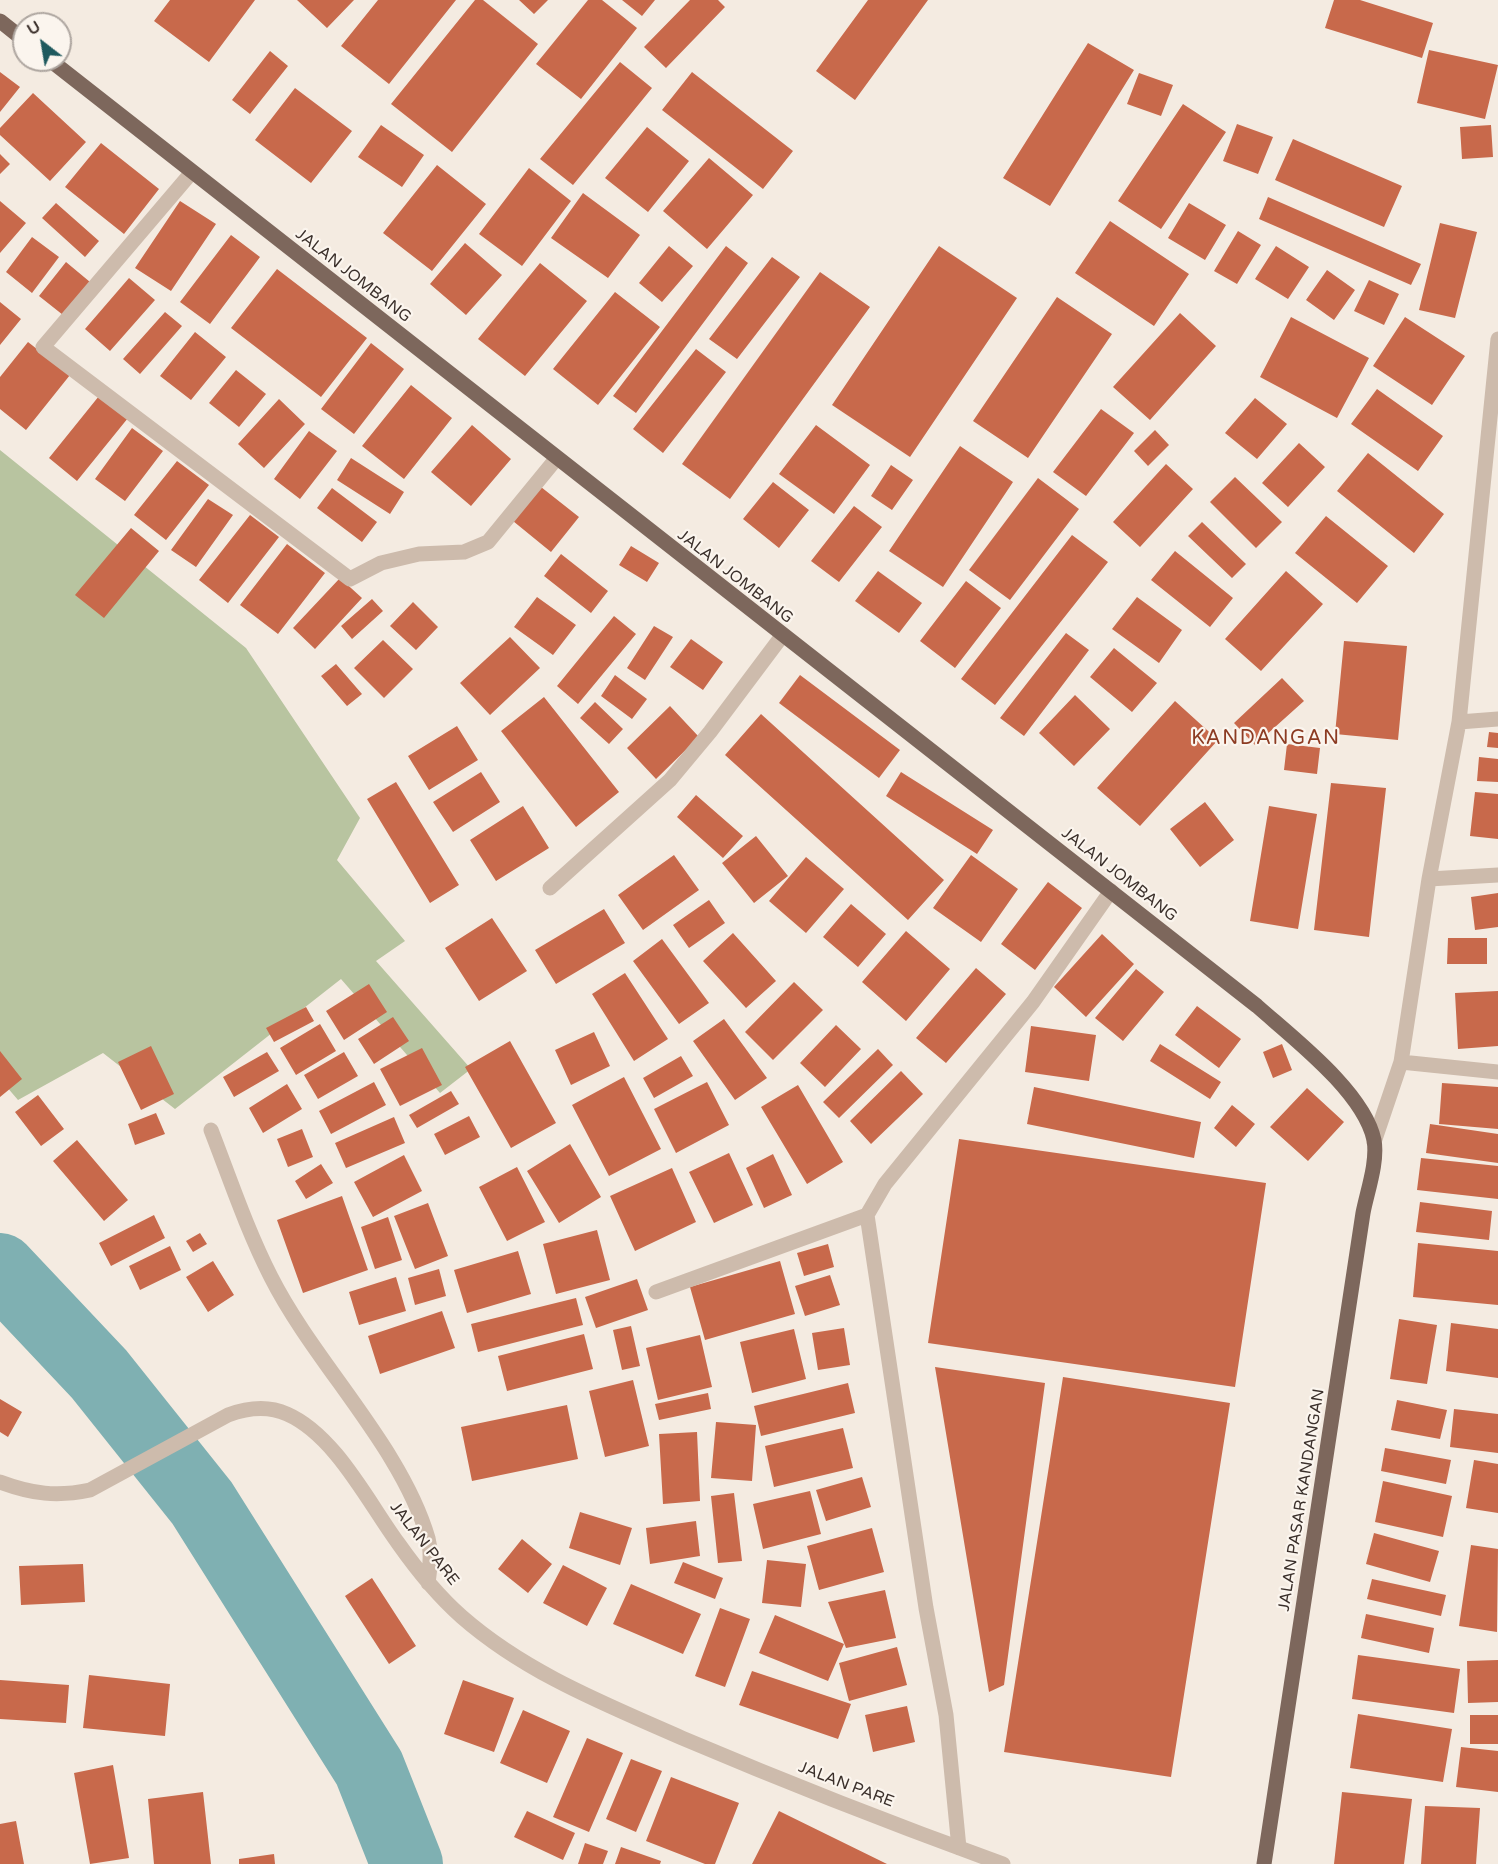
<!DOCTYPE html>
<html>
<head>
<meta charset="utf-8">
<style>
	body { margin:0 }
	#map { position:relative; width:1498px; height:1864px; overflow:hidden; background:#f4ebe1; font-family:"Varela Round",sans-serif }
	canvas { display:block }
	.north { position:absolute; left:12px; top:12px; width:60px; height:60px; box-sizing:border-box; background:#fbf5ee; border:2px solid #aea6a0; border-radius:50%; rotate:329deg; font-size:16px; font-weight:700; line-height:24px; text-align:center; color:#3b302b }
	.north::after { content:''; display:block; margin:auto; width:21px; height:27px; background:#1f5a5e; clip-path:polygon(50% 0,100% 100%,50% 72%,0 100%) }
</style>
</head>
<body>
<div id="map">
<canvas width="1498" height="1864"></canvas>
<div class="north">U</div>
</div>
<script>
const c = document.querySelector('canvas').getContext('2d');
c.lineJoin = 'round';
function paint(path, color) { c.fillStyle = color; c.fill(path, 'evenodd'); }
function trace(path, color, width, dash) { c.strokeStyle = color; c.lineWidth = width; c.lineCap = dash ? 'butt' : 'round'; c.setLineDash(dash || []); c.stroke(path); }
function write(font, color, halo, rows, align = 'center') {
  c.font = font + ' "Varela Round",sans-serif'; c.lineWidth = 4.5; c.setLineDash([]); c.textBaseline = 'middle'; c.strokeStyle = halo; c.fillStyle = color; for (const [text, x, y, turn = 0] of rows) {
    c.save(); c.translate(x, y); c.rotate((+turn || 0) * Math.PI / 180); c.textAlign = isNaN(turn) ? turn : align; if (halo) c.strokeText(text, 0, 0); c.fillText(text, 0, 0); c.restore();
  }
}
paint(new Path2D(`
	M0 450 246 648 360 818 337 860 405 941 376 961 471 1069 440 1093 341 979 175 1109 103 1053 18 1100 0 1079Z`), '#b8c4a0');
trace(new Path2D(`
	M0 1269 99 1374 202 1503 369 1768 407 1864`), '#7fb0b2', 72);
paint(new Path2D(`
	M170 0H255L209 62 154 21Z
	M297 0H354L327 28Z
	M378 0H456L389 84 341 46Z
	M475 0H483L538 44 452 152 391 104Z
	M519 0H548L534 14Z
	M588 0H602L637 28 581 99 536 64Z
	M622 0H655L642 16Z
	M690 0H718L725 7 666 68 644 47Z
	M868 0H928L855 100 816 71Z
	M1334 0H1360L1433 23 1422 58 1325 28Z
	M1088 43 1134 70 1050 206 1003 178Z
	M1429 50 1498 65 1485 119 1417 103Z
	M270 51 288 66 250 114 232 100Z
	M620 62 652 88 573 185 540 159Z
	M0 72 20 87 0 112Z
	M692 72 793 151 763 189 662 110Z
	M1139 73 1173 85 1161 116 1127 104Z
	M295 88 352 131 311 183 255 140Z
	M33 93 86 142 50 181 0 135V128Z
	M1183 104 1226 132 1161 229 1118 201Z
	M1237 124 1273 137 1258 174 1223 161Z
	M381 125 424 155 402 187 358 157Z
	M1491 125 1493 157 1462 159 1460 127Z
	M647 127 689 161 648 212 605 178Z
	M1293 139 1402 186 1384 227 1275 180Z
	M101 143 159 189 124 234 65 187Z
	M0 154 10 164 0 174Z
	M709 158 753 195 707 249 663 211Z
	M437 165 486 204 432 271 383 233Z
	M529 168 571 201 522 266 479 234Z
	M583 193 640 235 608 278 551 238Z
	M1268 197 1421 264 1411 285 1259 219Z
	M0 201 26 223 0 253Z
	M180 201 216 224 171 291 135 268Z
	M56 203 99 241 85 257 42 218Z
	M1189 203 1226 225 1205 260 1168 238Z
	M1110 221 1189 274 1154 326 1075 273Z
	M1440 223 1477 232 1455 318 1419 310Z
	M1238 231 1261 245 1237 284 1214 271Z
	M231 235 260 257 210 324 180 302Z
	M32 237 59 257 32 293 6 272Z
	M465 243 502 275 466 315 430 284Z
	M669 246 693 266 662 302 639 283Z
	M726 246 748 263 636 413 613 396Z
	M939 246 1017 298 910 457 832 405Z
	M1276 246 1309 267 1288 299 1255 279Z
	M772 257 800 277 737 359 709 339Z
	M66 262 90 282 63 315 39 296Z
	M540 263 587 301 525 376 478 339Z
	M277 269 367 338 321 397 231 328Z
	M1327 270 1355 290 1334 320 1306 300Z
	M820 272 870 307 730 499 682 464Z
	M129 278 155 300 110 351 85 329Z
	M1369 280 1399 294 1384 325 1354 311Z
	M615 292 660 327 598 405 553 369Z
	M1057 297 1112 334 1028 458 973 421Z
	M0 302 21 319 0 345Z
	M165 312 182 326 140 374 123 359Z
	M1180 313 1216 346 1150 420 1113 387Z
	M1291 317 1369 358 1337 418 1260 377Z
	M1405 317 1465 356 1432 405 1373 366Z
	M195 332 226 357 191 400 160 376Z
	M28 342 70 375 26 430 0 409V377Z
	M371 343 404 369 354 434 321 409Z
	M696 349 726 372 663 453 633 429Z
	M236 370 266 394 239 427 209 403Z
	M411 385 452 418 404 479 362 446Z
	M1377 389 1443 436 1418 471 1351 424Z
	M99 396 128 418 77 481 49 458Z
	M1255 398 1287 424 1257 459 1225 433Z
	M279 399 305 424 264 468 238 444Z
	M1101 409 1134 433 1086 496 1053 472Z
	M472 425 511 459 471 506 431 472Z
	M816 425 870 465 834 514 779 474Z
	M132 428 163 451 125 501 95 479Z
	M1155 430 1169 445 1148 466 1134 451Z
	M309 431 337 451 300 499 274 479Z
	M1299 443 1325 467 1288 507 1262 483Z
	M960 446 1013 482 943 587 889 551Z
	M1368 453 1444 514 1414 553 1337 491Z
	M351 458 404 492 390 514 337 480Z
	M177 461 209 485 166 540 134 515Z
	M1166 464 1193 489 1140 547 1113 522Z
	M891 465 913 480 892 510 871 496Z
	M1235 477 1282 522 1256 548 1210 502Z
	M1038 478 1079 509 1010 600 969 570Z
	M773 482 809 510 779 548 743 519Z
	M541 487 579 517 551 552 513 521Z
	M332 488 377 522 362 542 317 508Z
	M208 499 233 515 196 567 171 550Z
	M854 506 882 527 839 582 811 561Z
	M250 515 279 537 228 603 199 580Z
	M1326 516 1388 566 1357 603 1295 553Z
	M1202 522 1246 564 1232 578 1188 536Z
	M131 528 159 551 104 618 75 595Z
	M1072 535 1108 562 995 705 961 679Z
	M287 544 325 573 278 634 240 605Z
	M631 546 659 563 647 582 619 565Z
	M1175 551 1233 598 1210 627 1151 580Z
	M561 554 608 591 591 613 544 576Z
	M878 571 922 603 899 633 855 601Z
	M1286 571 1323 604 1261 671 1225 639Z
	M340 578 362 598 315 649 293 628Z
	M966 581 1001 608 955 668 920 641Z
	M537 597 576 625 553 655 514 627Z
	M1137 597 1182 630 1159 663 1112 629Z
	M372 599 383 611 352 639 341 626Z
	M413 602 438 627 416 650 390 626Z
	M614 616 636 634 578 704 557 686Z
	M654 626 673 637 645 680 627 668Z
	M1066 633 1089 650 1024 736 1000 718Z
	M510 637 540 668 490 715 460 683Z
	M691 639 723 662 703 690 670 667Z
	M383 640 413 669 384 698 354 668Z
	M1344 641 1407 646 1398 740 1335 734Z
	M1114 648 1157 683 1132 712 1090 677Z
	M336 664 362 694 347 706 321 676Z
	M615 675 647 699 632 719 601 696Z
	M800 675 900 750 879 778 779 703Z
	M1282 678 1304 701 1255 745 1234 723Z
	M1075 695 1110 729 1074 766 1039 733Z
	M544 697 619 792 576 827 501 731Z
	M1175 701 1218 740 1140 826 1097 788Z
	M595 702 623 729 609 744 580 718Z
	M670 706 699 737 656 779 627 748Z
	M761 714 944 880 908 920 725 755Z
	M457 726 478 760 429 790 408 756Z
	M1489 732 1498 733V748L1487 747Z
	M1287 744 1320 748 1317 774 1284 770Z
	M1479 757 1498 759V782L1477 781Z
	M481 772 500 802 453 832 433 802Z
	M901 772 993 830 977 854 886 796Z
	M396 782 459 885 430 903 367 799Z
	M1331 783 1386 788 1369 937 1314 930Z
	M1475 792 1498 794V839L1470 836Z
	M696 795 743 836 723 858 677 817Z
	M1205 802 1234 840 1200 867 1170 829Z
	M523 806 549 848 496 881 470 840Z
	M1269 806 1317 814 1298 929 1250 921Z
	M756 836 788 876 754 903 722 863Z
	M674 855 699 890 643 930 618 895Z
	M971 855 1018 889 981 942 933 908Z
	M806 857 844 889 806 933 769 901Z
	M1048 882 1082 908 1035 970 1001 944Z
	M1498 893V927L1475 930 1471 897Z
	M709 900 725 923 689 948 673 925Z
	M851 904 886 934 858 967 823 937Z
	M604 909 625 943 556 984 535 950Z
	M492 918 527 971 479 1001 445 948Z
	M906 931 950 969 906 1021 862 982Z
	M733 933 776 981 746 1008 703 961Z
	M1102 934 1134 964 1086 1017 1054 987Z
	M1448 938H1487V964H1447Z
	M662 939 709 1003 679 1024 633 961Z
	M976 968 1006 994 946 1063 916 1038Z
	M1136 969 1164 992 1123 1041 1095 1018Z
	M625 973 668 1039 634 1061 592 994Z
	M794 982 823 1010 773 1060 745 1032Z
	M369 984 387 1012 344 1040 326 1011Z
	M1498 991V1046L1458 1049 1455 993Z
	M1197 1006 1241 1039 1219 1068 1175 1035Z
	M306 1007 314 1021 274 1042 266 1028Z
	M393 1017 409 1041 374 1064 358 1039Z
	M724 1019 767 1078 735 1100 693 1041Z
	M320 1024 336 1051 296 1075 280 1048Z
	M836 1025 861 1049 825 1087 800 1063Z
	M1031 1026 1096 1035 1089 1081 1025 1072Z
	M594 1032 610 1066 571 1085 555 1050Z
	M510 1041 556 1123 511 1148 465 1067Z
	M1160 1044 1221 1082 1210 1099 1150 1061Z
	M1282 1044 1292 1070 1273 1078 1263 1052Z
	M151 1046 174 1094 141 1110 118 1062Z
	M422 1048 442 1085 400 1106 380 1069Z
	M878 1049 893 1065 839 1118 823 1102Z
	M0 1051 22 1079 0 1097Z
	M267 1052 279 1071 234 1097 223 1077Z
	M344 1052 358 1076 318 1099 304 1075Z
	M681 1056 693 1076 654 1098 643 1078Z
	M901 1071 923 1094 871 1144 850 1121Z
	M624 1077 661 1149 609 1176 572 1105Z
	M374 1082 386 1105 331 1134 319 1111Z
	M707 1082 729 1125 676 1153 654 1109Z
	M1442 1083 1498 1087V1129L1439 1124Z
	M287 1084 302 1109 263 1133 249 1108Z
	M798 1085 843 1162 807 1184 761 1107Z
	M1034 1087 1201 1122 1194 1158 1027 1124Z
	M1307 1088 1344 1122 1308 1161 1270 1127Z
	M451 1091 459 1104 417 1128 409 1115Z
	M38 1095 64 1129 41 1146 15 1112Z
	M1232 1105 1255 1124 1236 1147 1214 1128Z
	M156 1113 165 1134 135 1145 128 1124Z
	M469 1116 480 1137 445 1155 434 1134Z
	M394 1117 405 1143 346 1168 335 1143Z
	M1430 1124 1498 1134V1163L1426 1153Z
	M302 1129 313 1157 288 1167 277 1139Z
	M959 1139 1266 1183 1235 1387 928 1343Z
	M77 1140 128 1200 104 1221 53 1161Z
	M570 1144 601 1197 559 1223 527 1171Z
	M729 1153 753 1205 714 1223 689 1172Z
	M773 1154 792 1195 764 1208 746 1168Z
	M404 1155 422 1191 373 1217 354 1182Z
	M1421 1158 1498 1166V1199L1417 1190Z
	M321 1164 333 1183 306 1199 295 1181Z
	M517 1167 545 1222 507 1241 479 1187Z
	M672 1168 696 1222 635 1251 610 1196Z
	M342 1196 368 1270 303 1293 277 1220Z
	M1420 1202 1492 1211 1489 1240 1416 1232Z
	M428 1203 448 1256 415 1269 394 1216Z
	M154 1215 165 1238 111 1266 99 1243Z
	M388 1217 402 1260 375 1269 361 1227Z
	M597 1230 610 1280 556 1294 543 1244Z
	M200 1233 207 1244 193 1252 186 1241Z
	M1418 1243 1498 1251V1305L1413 1297Z
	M828 1244 834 1267 804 1276 797 1253Z
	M170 1246 181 1270 140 1290 129 1266Z
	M518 1251 531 1294 467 1313 454 1270Z
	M213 1261 234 1295 208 1312 186 1277Z
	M780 1261 795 1314 705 1340 690 1287Z
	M439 1269 446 1296 415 1305 408 1278Z
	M830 1275 840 1305 805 1316 795 1286Z
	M396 1277 406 1311 359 1325 349 1292Z
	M637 1279 648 1310 596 1328 585 1297Z
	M576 1298 583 1325 478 1352 471 1324Z
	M442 1311 455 1348 380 1374 368 1336Z
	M1399 1319 1437 1325 1427 1384 1390 1379Z
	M1451 1323 1498 1329V1378L1446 1371Z
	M631 1326 640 1366 622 1370 613 1330Z
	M844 1328 850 1365 818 1370 812 1333Z
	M794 1329 806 1379 752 1393 740 1342Z
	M584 1334 593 1369 507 1391 498 1356Z
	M700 1335 712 1387 658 1400 646 1348Z
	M935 1367 1045 1383 1004 1685 989 1692Z
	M1063 1377 1230 1403 1171 1777 1004 1752Z
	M633 1380 649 1446 605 1457 589 1391Z
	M848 1383 855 1413 761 1436 754 1406Z
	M708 1393 711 1409 659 1420 655 1404Z
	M0 1399 22 1412 8 1437 0 1432Z
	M1397 1400 1447 1410 1440 1439 1391 1430Z
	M567 1405 578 1459 472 1481 461 1427Z
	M1454 1409 1498 1414V1453L1450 1447Z
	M716 1422 756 1425 752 1481 711 1478Z
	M843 1428 853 1468 774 1487 765 1446Z
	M697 1432 700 1501 663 1504 659 1434Z
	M1385 1448 1451 1460 1446 1484 1381 1471Z
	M1474 1460 1498 1464V1513L1466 1508Z
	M862 1477 871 1507 826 1521 816 1490Z
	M1383 1481 1452 1496 1443 1537 1375 1522Z
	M810 1491 821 1534 763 1549 753 1504Z
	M734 1493 742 1561 718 1563 711 1496Z
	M580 1512 632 1528 620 1565 569 1548Z
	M696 1521 700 1556 650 1564 646 1528Z
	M872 1528 884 1572 819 1590 807 1546Z
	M1374 1533 1439 1551 1430 1582 1366 1564Z
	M522 1539 552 1564 528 1593 498 1569Z
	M1471 1545 1498 1549 1497 1632 1459 1626Z
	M767 1560 806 1564 801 1607 762 1603Z
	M683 1562 723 1578 715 1599 674 1583Z
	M83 1564 85 1602 21 1605 19 1566Z
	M563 1565 607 1588 587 1626 543 1603Z
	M372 1578 416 1646 389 1664 345 1596Z
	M1372 1579 1446 1595 1441 1616 1367 1599Z
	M631 1584 701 1614 683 1654 613 1624Z
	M885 1590 896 1638 846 1648 828 1602Z
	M720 1608 750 1619 725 1687 695 1676Z
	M1366 1614 1434 1628 1429 1653 1361 1638Z
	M775 1615 844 1644 828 1681 759 1653Z
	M897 1647 907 1685 849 1701 839 1663Z
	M1358 1655 1460 1669 1454 1713 1352 1699Z
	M1498 1660V1702L1468 1703 1467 1661Z
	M752 1671 851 1704 838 1739 739 1705Z
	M89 1675 170 1684 165 1736 83 1728Z
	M0 1680 69 1685 66 1723 0 1719Z
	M463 1680 514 1698 494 1752 444 1734Z
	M907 1706 915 1742 873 1752 865 1715Z
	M523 1710 570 1731 547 1783 500 1763Z
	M1358 1714 1452 1729 1443 1782 1350 1768Z
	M1470 1715H1498V1744H1470Z
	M587 1738 623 1753 589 1832 553 1817Z
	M1461 1747 1498 1751V1792L1456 1787Z
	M631 1759 662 1771 636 1832 606 1819Z
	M113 1765 129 1858 90 1864 74 1773Z
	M671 1777 739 1803 715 1864H705L646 1841Z
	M203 1792 211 1864H154L148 1799Z
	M1342 1792 1412 1799 1404 1864H1334Z
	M1425 1806 1480 1808 1476 1864H1421Z
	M527 1811 575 1833 563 1860 514 1837Z
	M779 1811 887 1864H752Z
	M16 1821 24 1864H0V1824Z
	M585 1843 608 1851 603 1864H578Z
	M621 1847 661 1861 660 1864H615Z
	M274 1854 275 1864H239V1859Z`), '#c8694b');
trace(new Path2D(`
	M192 172 43 347 350 579 381 563 419 554 464 552 488 542 556 459
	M1459 722 1498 719
	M1429 879 1498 875
	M550 888 670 780 710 732 782 636
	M1401 1062 1498 1072
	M211 1130C230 1179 247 1230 271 1277 315 1364 401 1446 428 1538 432 1553 430 1569 428 1583
	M1374 1142 1401 1062 1429 879 1459 722 1498 339
	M656 1292 867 1215
	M0 1482C32 1494 57 1497 90 1490L228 1415C247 1408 267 1405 287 1414 335 1435 368 1502 398 1543 417 1570 437 1595 462 1617 526 1673 605 1704 682 1738 788 1783 895 1825 1003 1864
	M959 1848 946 1715 926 1608 867 1215 885 1184 1033 1002 1111 891`), '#cdbbac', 15);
trace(new Path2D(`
	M0 21 24 40
	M50 60 1257 1006C1293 1038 1364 1092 1374 1140 1378 1162 1367 1192 1363 1213L1264 1864`), '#7d675c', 15);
write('16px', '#3b302b', '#fbf5ee', [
	["JALAN JOMBANG",353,276,38],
	["JALAN JOMBANG",735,577,38],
	["JALAN JOMBANG",1119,875,38],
	["JALAN PASAR KANDANGAN",1302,1500,-81],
	["JALAN PARE",424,1544,52],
	["JALAN PARE",846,1785,21]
]);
c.letterSpacing = '1.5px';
write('20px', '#8c3b22', '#fbf5ee', [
	["KANDANGAN",1266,739]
]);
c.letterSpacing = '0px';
</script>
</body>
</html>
